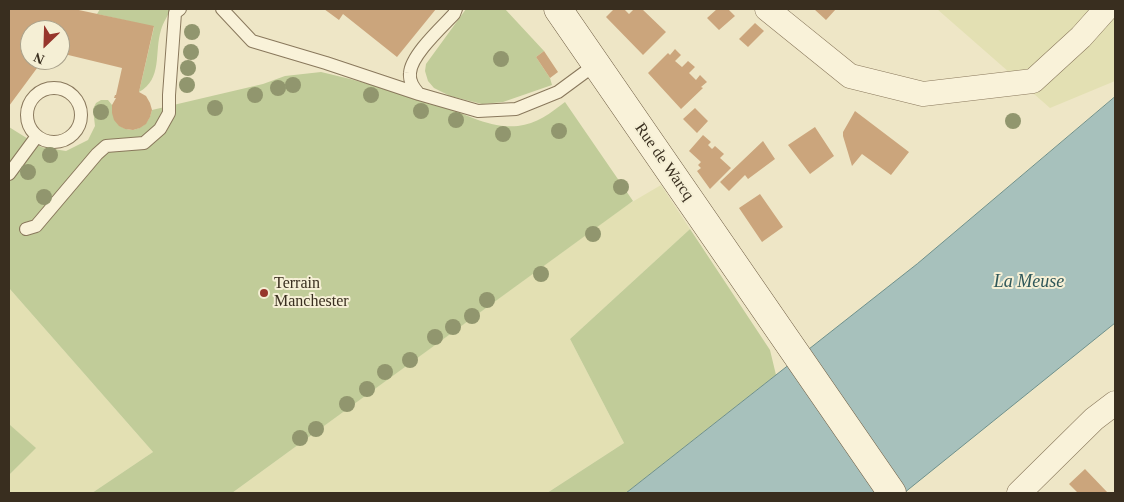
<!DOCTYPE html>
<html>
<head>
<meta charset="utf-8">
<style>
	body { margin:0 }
	#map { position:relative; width:1124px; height:502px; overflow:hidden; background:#eee6c6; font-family:"Times New Roman",serif }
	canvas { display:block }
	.frame { position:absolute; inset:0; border:10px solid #392e1f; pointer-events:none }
	.north { position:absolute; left:20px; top:20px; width:50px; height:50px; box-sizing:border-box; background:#f5efd5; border:1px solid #aaa28c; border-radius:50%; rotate:204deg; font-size:14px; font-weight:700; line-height:20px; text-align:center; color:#392e1f }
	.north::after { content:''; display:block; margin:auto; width:18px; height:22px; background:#97362c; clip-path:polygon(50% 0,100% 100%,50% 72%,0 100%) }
</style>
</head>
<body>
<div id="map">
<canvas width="1124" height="502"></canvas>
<div class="frame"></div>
<div class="north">N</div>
</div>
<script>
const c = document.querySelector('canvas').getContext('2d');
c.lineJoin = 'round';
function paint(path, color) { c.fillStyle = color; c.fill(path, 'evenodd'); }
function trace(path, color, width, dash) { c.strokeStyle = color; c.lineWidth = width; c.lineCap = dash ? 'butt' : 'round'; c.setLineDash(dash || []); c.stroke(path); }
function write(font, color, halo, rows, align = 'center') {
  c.font = font + ' "Times New Roman",serif'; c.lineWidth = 4; c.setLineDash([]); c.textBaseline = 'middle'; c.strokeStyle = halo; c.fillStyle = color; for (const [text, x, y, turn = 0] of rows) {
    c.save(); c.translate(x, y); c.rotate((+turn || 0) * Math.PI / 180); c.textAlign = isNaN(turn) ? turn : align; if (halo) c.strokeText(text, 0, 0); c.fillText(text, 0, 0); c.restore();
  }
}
paint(new Path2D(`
	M937 9H1115V81L1050 108Z
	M661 185 690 229 570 339 624 443 547 493H232L627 205Z
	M9 288 153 452 92 493H9V475L35 448 9 424Z`), '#e3e0b3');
paint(new Path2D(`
	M100 9H171C168 15 163 23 161 30 154 52 163 79 139 92L154 27 97 14Z
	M466 9H505L544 51 536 57 550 78 552 85 503 102 482 104 450 96 434 88 428 81 425 71 426 64Z
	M321 72C360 81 399 92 438 104 464 113 489 129 518 126 536 124 551 113 565 102L633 201 232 493H92L153 452 9 288V127L41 147 66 151 88 140 95 126 93 109 96 103 101 100H108L112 105C111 135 146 139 152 110L263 84 285 76Z
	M690 229 770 350 776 375 626 493H547L624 443 570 339Z
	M9 424 36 448 9 475Z`), '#c1cc99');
const water = new Path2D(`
	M1115 97V323L904 493H626L917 264Z`);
paint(water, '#a7c1bc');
trace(water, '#6e908b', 1);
paint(new Path2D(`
	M9 9H74L154 26 139 92 146 96 150 103 152 110 150 117 146 124 140 128 133 130 125 129 119 126 114 120 112 113V105L116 98H114L115 95H116L122 68 60 53V30H30V60H43L9 106Z
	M324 9H436L397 57 343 14 339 20Z
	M614 9H624L629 14 634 9H642L666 32 643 55 606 17Z
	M717 9H728L735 16 719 30 707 18Z
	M814 9H836L826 20Z
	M755 23 764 31 748 47 739 39Z
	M675 49 681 55 675 61 682 67 688 61 695 67 689 73 696 80 700 75 707 82 701 87 703 88 681 109 648 73 668 53 670 55Z
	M544 51 558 72 550 78 536 57Z
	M695 108 708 121 697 133 683 119Z
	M855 111 909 152 891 175 862 154 852 166 843 136V132Z
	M815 127 834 156 810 174 788 145Z
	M703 135 711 142 708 145 712 149 715 146 724 154 720 158 731 168 710 189 697 171 701 168 698 165 701 162 689 151Z
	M763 141 775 159 748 179 745 175 729 191 720 182Z
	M760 194 783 227 762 242 739 208Z
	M1085 469 1108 493H1078L1069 484Z`), '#cba57c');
const service = new Path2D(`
	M222 9 252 41 326 63 419 94 478 111 516 109 558 92 596 64
	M27 115a27 27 0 1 1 54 0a27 27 0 1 1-54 0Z
	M419 94C414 88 409 82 410 73 411 55 442 27 454 14L456 9
	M9 174 37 136
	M26 229 36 226 97 154 106 146 144 143 160 129 169 113V95L175 13 180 9`);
const minor = new Path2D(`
	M767 9 850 76 923 94 1033 81 1081 37 1106 9
	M1019 493 1094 419 1115 403`);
const secondary = new Path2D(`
	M558 9 892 493`);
trace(service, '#89785c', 14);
trace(minor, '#89785c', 25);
trace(secondary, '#6b593f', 29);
trace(service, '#f9f2d9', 12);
trace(minor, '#f9f2d9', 24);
trace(secondary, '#f9f2d9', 28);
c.fillStyle = '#91966e';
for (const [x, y] of [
	[192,32],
	[191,52],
	[501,59],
	[188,68],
	[187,85],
	[293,85],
	[278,88],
	[255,95],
	[371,95],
	[215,108],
	[421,111],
	[101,112],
	[456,120],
	[1013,121],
	[559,131],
	[503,134],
	[50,155],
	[28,172],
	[621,187],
	[44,197],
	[593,234],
	[541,274],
	[487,300],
	[472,316],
	[453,327],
	[435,337],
	[410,360],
	[385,372],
	[367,389],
	[347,404],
	[316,429],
	[300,438]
]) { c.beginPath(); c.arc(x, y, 8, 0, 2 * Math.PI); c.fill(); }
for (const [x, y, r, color] of [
	[264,293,5,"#97362c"]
]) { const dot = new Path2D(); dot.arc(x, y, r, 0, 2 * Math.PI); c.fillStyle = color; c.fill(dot); trace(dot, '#f5efd5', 2); }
write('16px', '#392e1f', '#f5efd5', [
	["Rue de Warcq",664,162,55]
]);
write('16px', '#392e1f', '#f5efd5', [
	["Terrain",274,284],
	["Manchester",274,302]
], 'left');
write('italic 18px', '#2f5759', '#f5efd5', [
	["La Meuse",1029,282]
]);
</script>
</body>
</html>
